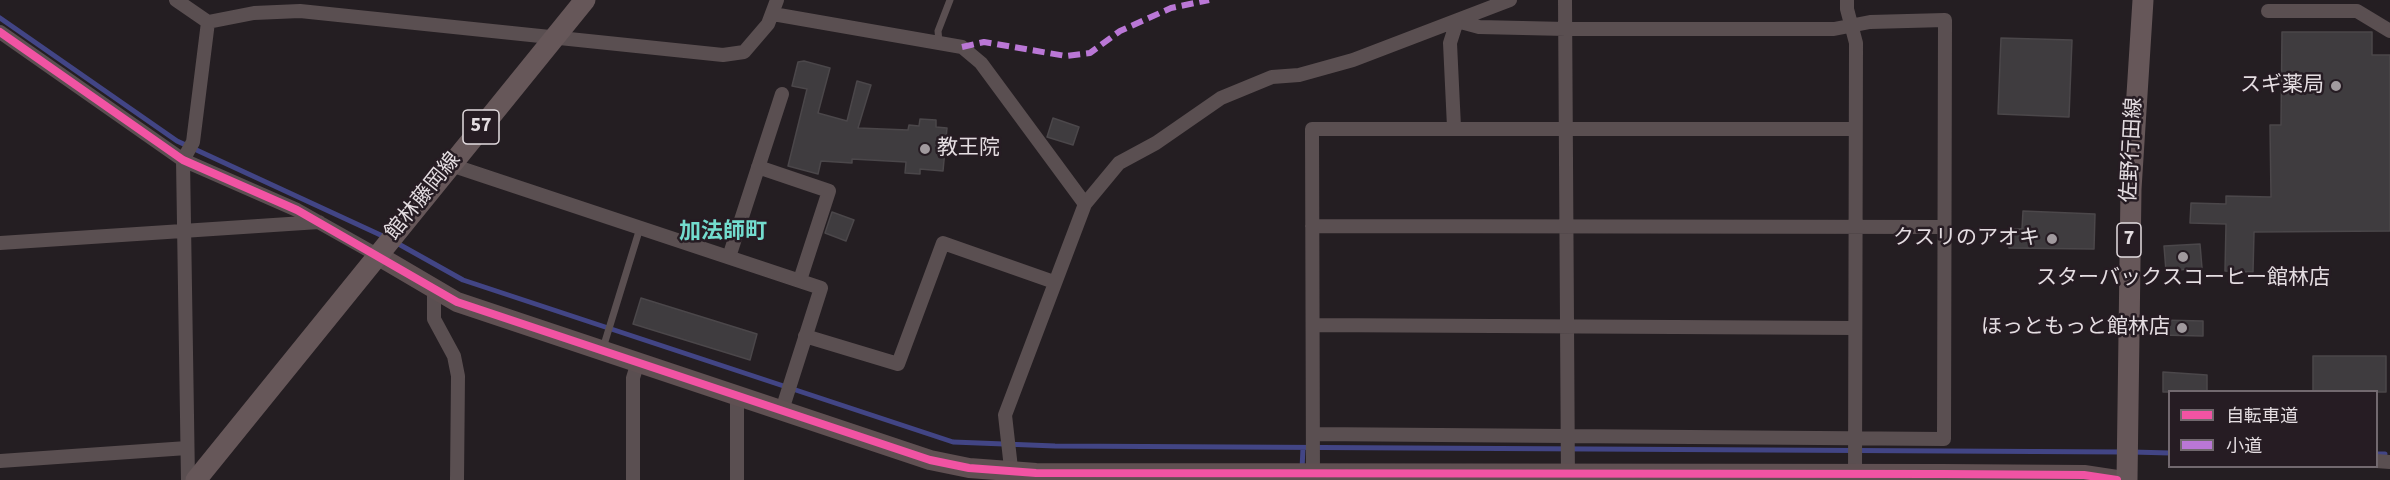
<!DOCTYPE html>
<html>
<head>
<meta charset="utf-8">
<style>
	body { margin:0 }
	#map { position:relative; width:2390px; height:480px; overflow:hidden; background:#241e22; font-family:"Source Sans 3","Noto Sans JP",sans-serif }
	canvas { display:block }
	.legend { position:absolute; left:2168px; top:390px; width:210px; height:78px; box-sizing:border-box; background:#261c23; border:2px solid #72696f; margin:0; padding:8px 10px; list-style:none; font-size:18px; color:#e4dde1 }
	.legend li { display:flex; align-items:center; gap:12px; height:30px }
	.legend b { width:30px; border:2px solid #72696f }
</style>
</head>
<body>
<div id="map">
<canvas width="2390" height="480"></canvas>
<ul class="legend">
<li><b style="height:8px;background:#f153a3"></b>自転車道</li>
<li><b style="height:8px;background:#ba77d6"></b>小道</li>
</ul>
</div>
<script>
const c = document.querySelector('canvas').getContext('2d');
c.lineJoin = 'round';
function trace(path, color, width, dash) { c.strokeStyle = color; c.lineWidth = width; c.lineCap = dash ? 'butt' : 'round'; c.setLineDash(dash || []); c.stroke(path); }
function paint(path, color) { c.fillStyle = color; c.fill(path, 'evenodd'); }
function write(font, color, halo, rows, align = 'center') {
  c.font = font + ' "Source Sans 3","Noto Sans JP",sans-serif'; c.lineWidth = 5; c.setLineDash([]); c.textBaseline = 'middle'; c.strokeStyle = halo; c.fillStyle = color; for (const [text, x, y, turn = 0] of rows) {
    c.save(); c.translate(x, y); c.rotate((+turn || 0) * Math.PI / 180); c.textAlign = isNaN(turn) ? turn : align; if (halo) c.strokeText(text, 0, 0); c.fillText(text, 0, 0); c.restore();
  }
}
trace(new Path2D(`
	M0 18 177 141 387 238
	M395 242 463 280 953 442 1055 446 2123 452
	M2132 452 2170 453
	M2376 454H2385
	M1302 469 1303 448`), '#424585', 5);
const building = new Path2D(`
	M2282 32H2372V55H2390V231L2254 232 2253 272 2225 271 2226 224 2190 223 2191 203 2226 204V196L2271 197 2270 125H2281Z
	M2001 38 2072 40 2069 117 1998 114Z
	M804 61 830 68 818 113 847 121 857 81 871 85 858 128 908 130 909 125 919 126 920 119 936 120V127L947 128 943 171 920 169V174L905 173 906 162 852 159V163L821 161 818 174 788 166 807 89 792 86 798 62Z
	M1053 118 1079 127 1073 145 1047 137Z
	M2023 211 2095 214 2094 249 2009 248V229H2022Z
	M832 212 854 220 846 241 825 233Z
	M2200 244 2202 268 2166 271 2164 246Z
	M641 298 757 334 750 360 633 324Z
	M2160 320 2203 321V336L2160 335Z
	M2313 356H2386V392H2313Z
	M2163 372 2207 375V392H2163Z`);
paint(building, '#3f3c3f');
trace(building, '#4b474a', 1.5);
trace(new Path2D(`
	M939 42 938 31 950 0
	M603 348 640 228`), '#5a4f51', 7);
trace(new Path2D(`
	M176 0 208 22
	M1565 0 1568 480
	M1847 0V9L1856 43 1855 480
	M2268 11H2357L2390 31
	M773 14 962 47 981 63 1085 204
	M0 32 183 160 297 210 377 255
	M451 165 821 288 782 410
	M758 167 829 191 800 280
	M1312 226 1943 227
	M0 243 319 222
	M729 257 782 94
	M434 291V319L454 356 458 376 457 480
	M1313 325 1854 328
	M805 336 898 364 943 243 1054 282
	M737 395V480
	M1313 434 1944 439 1945 20 1870 22 1834 29H1566L1479 27 1457 21 1450 43 1454 127
	M0 461 187 448
	M2376 461 2390 462
	M1012 477 1005 415 1085 204 1119 163 1156 143 1221 98 1272 77 1299 75 1353 60 1510 0
	M188 480 183 160 193 142 208 22 254 13 300 11 723 55 744 52 768 24 777 0
	M633 480V378L638 362
	M1313 480 1312 129H1855`), '#5a4f51', 14);
trace(new Path2D(`
	M377 255 457 302 930 460 969 468 1036 473 1944 474 2084 475 2117 480`), '#5f5052', 20);
trace(new Path2D(`
	M196 480 585 0
	M2127 480 2131 189 2143 0`), '#665759', 21);
trace(new Path2D(`
	M962 47 984 42 1066 56 1090 53 1120 31 1171 8 1209 0`), '#ba77d6', 6, [12, 6]);
trace(new Path2D(`
	M0 32 183 160 297 210 457 302 930 460 969 468 1036 473 1944 474 2084 475 2117 480`), '#f153a3', 8);
for (const [x, y, r, color] of [
	[2336,86,6,"#a19a9e"],
	[925,149,6,"#a19a9e"],
	[2052,239,6,"#a19a9e"],
	[2183,257,6,"#a19a9e"],
	[2182,328,6,"#a19a9e"]
]) { const dot = new Path2D(); dot.arc(x, y, r, 0, 2 * Math.PI); c.fillStyle = color; c.fill(dot); trace(dot, '#261c23', 2); }
for (const [x, y, w] of [
	[481,127,36],
	[2129,240,24]
]) { const box = new Path2D(); box.roundRect(x - w / 2, y - 17, w, 34, 4.5); c.fillStyle = '#261c23'; c.fill(box); trace(box, '#e4dde1', 1.5); }
write('bold 20px', '#e4dde1', null, [
	["57",481,127],
	["7",2129,240]
]);
write('21px', '#e4dde1', '#261c23', [
	["スギ薬局",2324,86],
	["教王院",937,149,"left"],
	["クスリのアオキ",2040,239],
	["スターバックスコーヒー館林店",2183,279,"center"],
	["ほっともっと館林店",2170,328]
], 'right');
write('21px', '#e4dde1', '#261c23', [
	["佐野行田線",2133,150,-87],
	["館林藤岡線",424,197,-51]
]);
write('bold 22px', '#73dcce', '#261c23', [
	["加法師町",723,233]
]);
</script>
</body>
</html>
